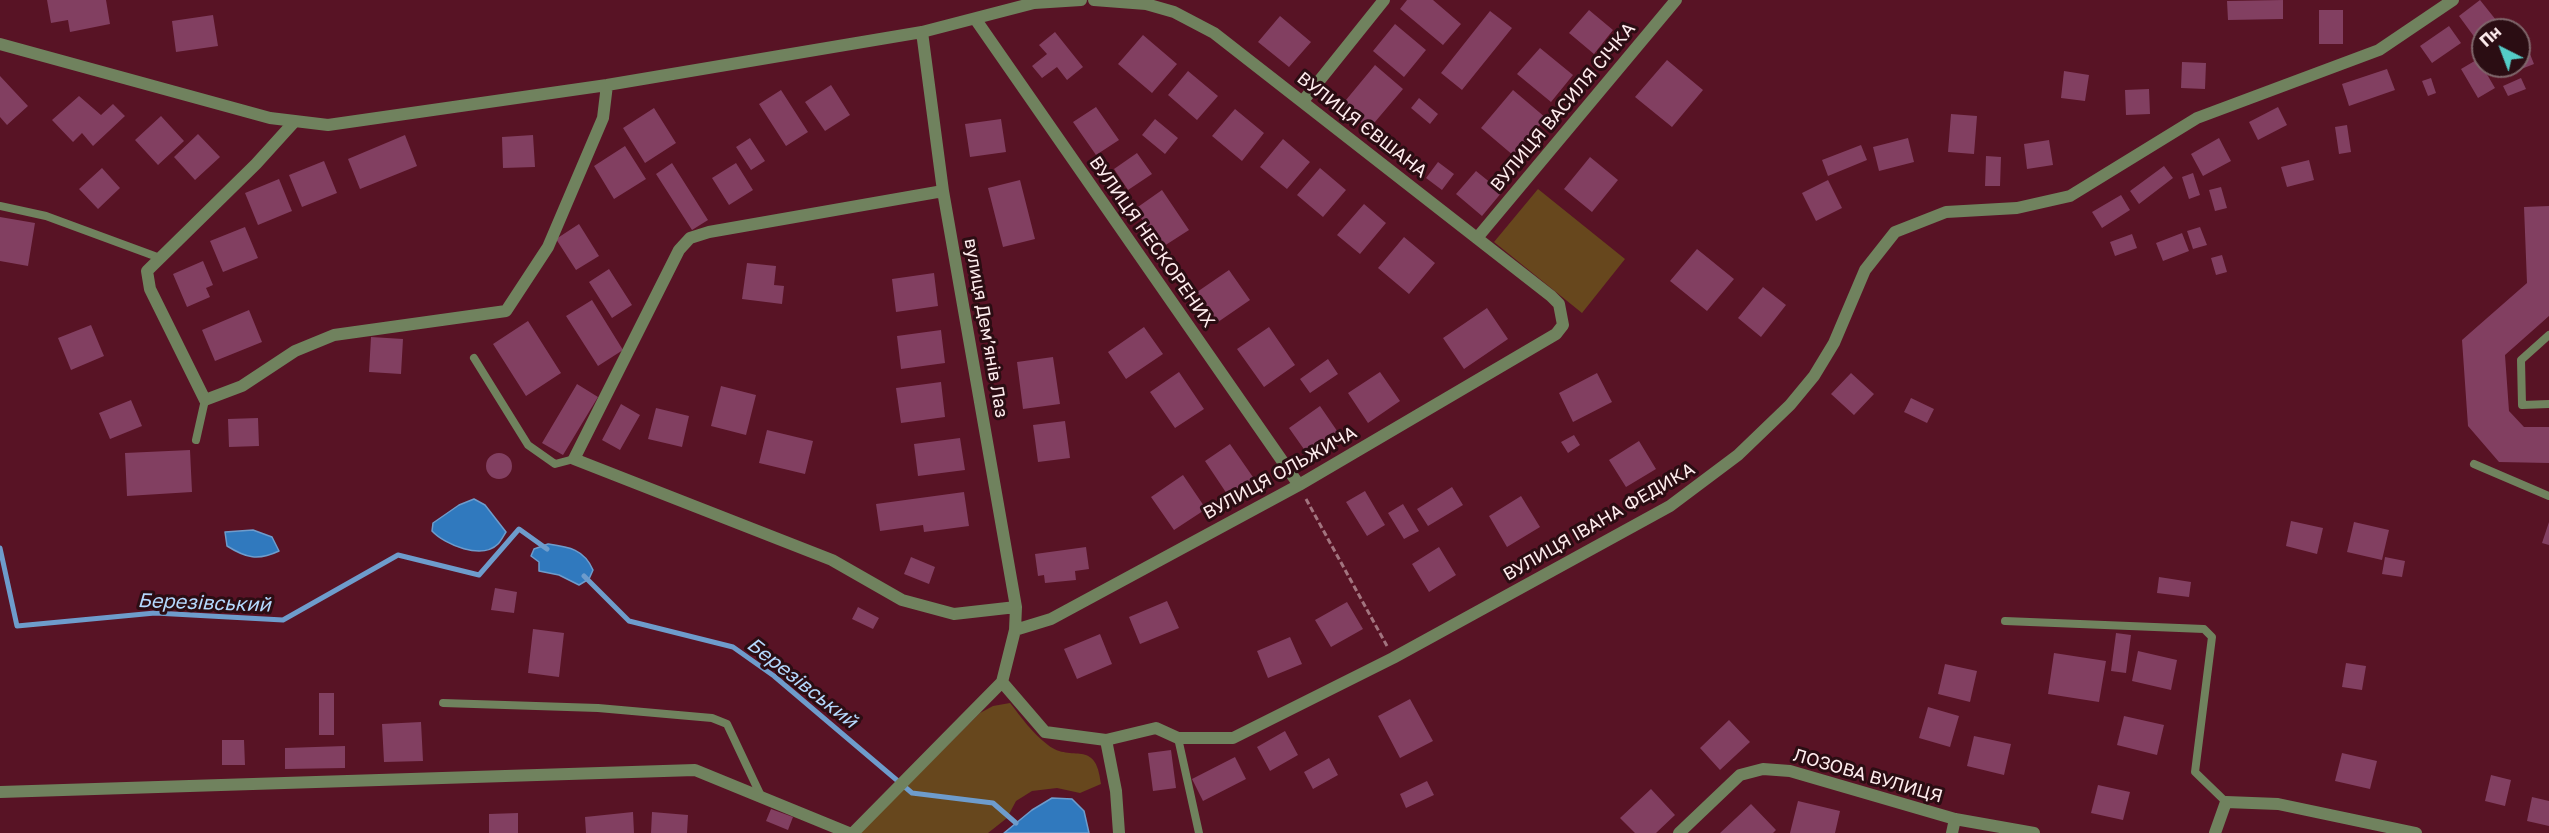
<!DOCTYPE html>
<html>
<head>
<meta charset="utf-8">
<style>
	body { margin:0 }
	#map { position:relative; width:2549px; height:833px; overflow:hidden; background:#581325; font-family:"Golos Text",sans-serif }
	canvas { display:block }
	.north { position:absolute; left:2471px; top:18px; width:60px; height:60px; box-sizing:border-box; background:#2b0d13; border:2px solid #7f666b; border-radius:50%; rotate:318deg; font-size:16px; font-weight:700; line-height:24px; text-align:center; color:#feecee }
	.north::after { content:''; display:block; margin:auto; width:21px; height:27px; background:#54cdc7; clip-path:polygon(50% 0,100% 100%,50% 72%,0 100%) }
</style>
</head>
<body>
<div id="map">
<canvas width="2549" height="833"></canvas>
<div class="north">Пн</div>
</div>
<script>
const c = document.querySelector('canvas').getContext('2d');
c.lineJoin = 'round';
function paint(path, color) { c.fillStyle = color; c.fill(path, 'evenodd'); }
function trace(path, color, width, dash) { c.strokeStyle = color; c.lineWidth = width; c.lineCap = dash ? 'butt' : 'round'; c.setLineDash(dash || []); c.stroke(path); }
function write(font, color, halo, rows, align = 'center') {
  c.font = font + ' "Golos Text",sans-serif'; c.lineWidth = 6; c.setLineDash([]); c.textBaseline = 'middle'; c.strokeStyle = halo; c.fillStyle = color; for (const [text, x, y, turn = 0] of rows) {
    c.save(); c.translate(x, y); c.rotate((+turn || 0) * Math.PI / 180); c.textAlign = isNaN(turn) ? turn : align; if (halo) c.strokeText(text, 0, 0); c.fillText(text, 0, 0); c.restore();
  }
}
paint(new Path2D(`
	M1538 189 1625 259 1582 313 1494 242Z
	M1010 703C1021 717 1033 734 1048 745 1072 764 1096 737 1101 784L1080 793 1057 788 1032 791 1016 801 1007 818 988 833H860L980 713 993 706Z`), '#67471d');
const water = new Path2D(`
	M474 499 485 505 506 532C504 535 501 541 498 544 482 560 445 545 432 531L433 523 459 505Z
	M253 530 272 537 279 551C258 561 246 558 227 546L225 532Z
	M548 544C569 547 584 549 593 570L589 579 579 585 559 575 539 571V562L531 556 534 549Z
	M1052 798 1072 799 1084 811 1089 833H1004L1032 810Z`);
paint(water, '#3079be');
trace(water, '#6e9ccc', 1.5);
trace(new Path2D(`
	M0 548 17 626 155 613 283 620 398 555 479 575 519 529 547 549
	M584 576 629 621 733 647 774 676 912 793 993 803 1016 823`), '#6e9ccc', 5);
paint(new Path2D(`
	M47 0H106L110 24 70 32 68 20 51 23Z
	M1407 0H1433L1461 24 1443 45 1400 9Z
	M2283 0V19L2228 20 2227 1Z
	M2480 0 2500 25 2494 30H2483V38L2478 42 2459 16Z
	M1589 10 1613 30 1594 54 1569 33Z
	M2319 10H2343V44H2319Z
	M1490 11 1512 28 1462 90 1441 73Z
	M213 15 218 46 176 52 172 21Z
	M1280 16 1311 42 1289 67 1258 42Z
	M1395 24 1426 50 1404 77 1373 51Z
	M2449 26 2461 43 2432 63 2420 46Z
	M1055 32 1083 67 1067 80 1057 67 1042 78 1032 66 1047 54 1039 45Z
	M1143 35 1177 64 1152 93 1118 64Z
	M2526 44 2534 64 2506 75 2502 66H2519V47Z
	M1540 48 1573 75 1551 102 1517 74Z
	M2478 59 2495 88 2478 98 2461 69Z
	M1667 60 1703 90 1672 127 1635 97Z
	M2182 62 2206 63 2205 89 2181 88Z
	M1375 65 1403 89 1369 129 1341 106Z
	M2387 69 2395 90 2349 106 2342 84Z
	M1188 71 1218 96 1197 120 1168 95Z
	M2064 71 2089 75 2085 101 2061 98Z
	M0 76 28 106 7 125 0 117Z
	M2431 78 2436 93 2428 96 2422 81Z
	M2521 78 2526 89 2508 96 2503 86Z
	M831 85 850 115 825 131 805 102Z
	M2149 89 2150 114 2126 115 2125 90Z
	M781 90 808 132 786 146 759 104Z
	M1513 90 1546 118 1514 156 1481 128Z
	M79 96 101 115 113 104 125 116 93 146 82 133 73 142 52 120Z
	M1419 98 1438 114 1430 124 1411 108Z
	M1096 107 1119 140 1096 155 1073 122Z
	M2278 107 2287 125 2258 140 2249 122Z
	M654 108 676 143 645 163 623 128Z
	M1235 109 1264 133 1242 161 1212 136Z
	M1951 114 1977 116 1974 154 1948 152Z
	M161 116 184 141 158 165 135 140Z
	M1001 119 1006 152 970 157 965 124Z
	M1155 119 1178 138 1165 154 1142 135Z
	M2347 125 2351 152 2339 154 2335 127Z
	M198 134 220 157 195 180 174 157Z
	M405 135 417 166 360 189 348 159Z
	M533 135 535 167 503 168 502 137Z
	M750 138 765 161 751 170 736 147Z
	M1908 138 1914 162 1879 171 1873 147Z
	M2219 138 2231 161 2203 176 2191 154Z
	M1283 139 1310 162 1287 189 1260 167Z
	M2049 140 2053 165 2027 169 2024 144Z
	M1861 145 1867 160 1828 176 1822 160Z
	M625 146 646 179 614 199 594 166Z
	M1137 153 1152 174 1128 190 1114 169Z
	M1986 156 2001 157 2000 186H1985Z
	M1590 157 1618 180 1592 212 1564 189Z
	M2309 160 2314 180 2287 187 2281 167Z
	M324 161 337 193 302 207 289 175Z
	M1438 162 1454 174 1442 190 1426 178Z
	M672 163 708 220 692 230 656 174Z
	M736 163 753 190 729 205 712 178Z
	M2164 166 2173 178 2139 204 2130 191Z
	M102 168 120 188 98 209 79 189Z
	M1320 168 1346 190 1323 217 1297 195Z
	M1476 171 1502 192 1482 216 1456 194Z
	M2193 173 2200 195 2189 199 2182 177Z
	M279 179 292 211 258 225 245 193Z
	M1020 180 1035 239 1003 247 988 188Z
	M1828 180 1842 208 1816 221 1802 193Z
	M2221 187 2227 208 2215 211 2209 190Z
	M1162 190 1189 230 1161 248 1135 209Z
	M2121 195 2130 210 2102 228 2092 212Z
	M1364 204 1386 223 1360 254 1337 235Z
	M2549 206V316L2505 355 2509 411 2524 427H2549V463L2499 462 2468 426 2462 340 2527 283 2524 207Z
	M0 217 35 223 28 266 0 261Z
	M579 224 599 256 576 270 556 239Z
	M245 227 258 258 223 272 210 241Z
	M2200 227 2207 245 2193 249 2187 231Z
	M2182 233 2189 251 2163 261 2156 243Z
	M2132 234 2137 248 2115 256 2110 242Z
	M1404 237 1435 263 1409 294 1378 268Z
	M1697 249 1734 279 1707 311 1670 281Z
	M2222 255 2227 272 2216 275 2211 258Z
	M203 261 213 285 206 288 210 297 187 307 173 274Z
	M747 263 776 266 774 285 784 286 782 304 742 299Z
	M609 269 632 305 612 318 589 282Z
	M1229 270 1250 300 1218 322 1197 292Z
	M934 273 938 306 896 312 892 279Z
	M1763 287 1786 305 1761 337 1738 318Z
	M592 300 623 350 598 366 566 316Z
	M1487 308 1508 339 1464 369 1443 338Z
	M249 310 262 342 215 361 202 330Z
	M528 321 561 373 526 396 493 344Z
	M91 325 104 356 71 370 58 338Z
	M1144 327 1163 354 1126 379 1108 352Z
	M1269 327 1295 365 1264 387 1237 349Z
	M941 330 945 363 901 369 897 336Z
	M371 337 403 339 401 374 369 372Z
	M1053 357 1060 404 1023 409 1017 362Z
	M1328 359 1338 374 1310 393 1300 379Z
	M1179 372 1204 409 1175 428 1150 392Z
	M1380 372 1400 401 1368 423 1348 393Z
	M1597 373 1612 402 1573 422 1559 393Z
	M1851 373 1874 394 1854 415 1831 394Z
	M941 382 945 417 901 423 896 388Z
	M577 384 598 397 563 455 542 443Z
	M721 386 756 395 746 435 711 426Z
	M1911 398 1934 409 1927 423 1904 412Z
	M131 400 142 426 110 439 99 413Z
	M621 404 640 415 620 450 602 440Z
	M1320 406 1344 441 1313 462 1289 428Z
	M656 408 689 416 682 447 648 439Z
	M258 418 259 446 229 447 228 419Z
	M1065 421 1070 458 1038 462 1033 425Z
	M767 430 813 441 805 474 759 463Z
	M1574 435 1580 445 1568 453 1561 442Z
	M960 438 965 470 918 476 914 444Z
	M1639 441 1656 469 1626 487 1609 460Z
	M1230 444 1255 480 1229 497 1205 461Z
	M190 450 192 492 127 496 125 453Z
	M486 466a13 13 0 1 1 26 0a13 13 0 1 1-26 0Z
	M1183 475 1206 509 1174 530 1151 497Z
	M1452 487 1463 505 1428 526 1417 509Z
	M1365 491 1385 525 1367 536 1346 502Z
	M964 492 969 526 924 532 923 525 880 531 876 504Z
	M1521 496 1540 527 1507 547 1489 516Z
	M1403 504 1419 531 1404 539 1388 513Z
	M2291 521 2323 528 2317 554 2286 546Z
	M2354 522 2389 530 2382 560 2347 552Z
	M2549 522V545L2542 543Z
	M1086 547 1089 569 1075 571 1076 580 1045 583 1044 575 1038 576 1035 554Z
	M1439 547 1456 575 1429 592 1412 564Z
	M911 557 935 567 929 584 904 574Z
	M2385 557 2405 561 2402 577 2382 574Z
	M2159 577 2191 582 2189 597 2157 593Z
	M495 588 517 592 514 613 491 610Z
	M1167 601 1179 628 1140 644 1129 617Z
	M1347 602 1363 629 1331 647 1315 620Z
	M858 607 879 618 873 629 852 619Z
	M533 629 564 633 559 677 528 673Z
	M2116 633 2131 635 2126 673 2111 671Z
	M1100 634 1112 664 1077 679 1064 649Z
	M1290 637 1302 664 1268 678 1257 651Z
	M2138 651 2177 660 2171 690 2132 681Z
	M2054 653 2106 661 2099 702 2048 694Z
	M2346 663 2366 666 2362 690 2342 687Z
	M1945 664 1977 671 1970 702 1938 694Z
	M319 693H334V735H319Z
	M1410 699 1433 741 1400 758 1378 716Z
	M1928 707 1959 716 1950 747 1919 738Z
	M2124 716 2164 725 2157 755 2117 745Z
	M1729 720 1750 742 1720 770 1700 748Z
	M421 722 423 761 384 762 382 724Z
	M1285 731 1298 755 1270 771 1257 747Z
	M1974 736 2011 744 2004 775 1967 766Z
	M222 740H244L245 765H222Z
	M345 746V768L285 769V748Z
	M1171 750 1176 788 1153 791 1148 753Z
	M2342 753 2377 761 2370 789 2335 781Z
	M1235 757 1246 779 1203 801 1192 779Z
	M1329 758 1338 775 1313 789 1304 772Z
	M2491 775 2511 780 2505 806 2485 801Z
	M1427 781 1434 795 1406 808 1400 794Z
	M2098 785 2130 792 2123 820 2091 813Z
	M1651 789 1675 815 1656 833H1635L1620 818Z
	M2532 797 2549 801V826L2527 821Z
	M1798 801 1840 811 1835 833H1790Z
	M1751 804 1776 830 1773 833H1720Z
	M771 809 793 817 788 830 766 821Z
	M633 812 634 833H586L585 817Z
	M652 812 688 815 687 833H651Z
	M518 813V833H489V814Z`), '#823f61');
trace(new Path2D(`
	M1306 499 1387 646`), '#a2747f', 3, [6, 3]);
trace(new Path2D(`
	M0 206 46 216 160 258
	M2549 335 2521 360 2522 405 2549 404
	M474 358 528 445 555 464 574 459
	M196 440 205 400
	M2474 464 2549 496
	M2005 621 2204 629 2212 637 2195 772 2226 802
	M443 703 598 708 712 718 727 724 761 796
	M1178 738 1199 833`), '#70825e', 8);
trace(new Path2D(`
	M976 20 1299 485
	M0 44 270 118 328 125 607 85 922 32 1034 3 1081 0
	M1303 101 1384 0
	M295 121 256 164 147 271 150 289 205 400 242 386 295 351 334 335 506 311 548 247 603 118 607 85
	M943 191 709 232 690 238 679 250 574 459 832 560 902 600 954 614 1016 607
	M1477 238 1676 0
	M1015 630 1051 619 1299 485 1556 334 1563 325 1559 304 1551 296 1214 33 1174 12 1146 4 1094 0
	M1002 682 1045 732 1106 740 1156 728 1178 738H1233L1393 658 1670 506 1738 455 1790 405 1814 376 1834 343 1865 270 1895 232 1946 212 2017 208 2070 196 2197 118 2379 50 2453 0
	M1106 740 1116 791 1119 833
	M0 792 695 770 849 833
	M853 833 1002 682 1015 630 1016 607 943 191 922 32
	M1679 833 1740 775 1763 769 1790 771 1955 819 2034 833
	M1952 833 1955 819
	M2215 833 2226 802 2278 804 2416 833`), '#70825e', 12);
write('18px', '#feecee', '#2b0d13', [
	["ВУЛИЦЯ ВАСИЛЯ СІЧКА",1563,107,-50],
	["ВУЛИЦЯ ЄВШАНА",1362,125,38],
	["ВУЛИЦЯ НЕСКОРЕНИХ",1152,242,55],
	["вулиця Демʼянів Лаз",986,328,80],
	["ВУЛИЦЯ ОЛЬЖИЧА",1280,473,-29],
	["ВУЛИЦЯ ІВАНА ФЕДИКА",1599,522,-30],
	["ЛОЗОВА ВУЛИЦЯ",1868,776,16]
]);
write('italic 20px', '#b4d8fd', '#2b0d13', [
	["Березівський",204,603,2],
	["Березівський",802,683,38]
]);
</script>
</body>
</html>
